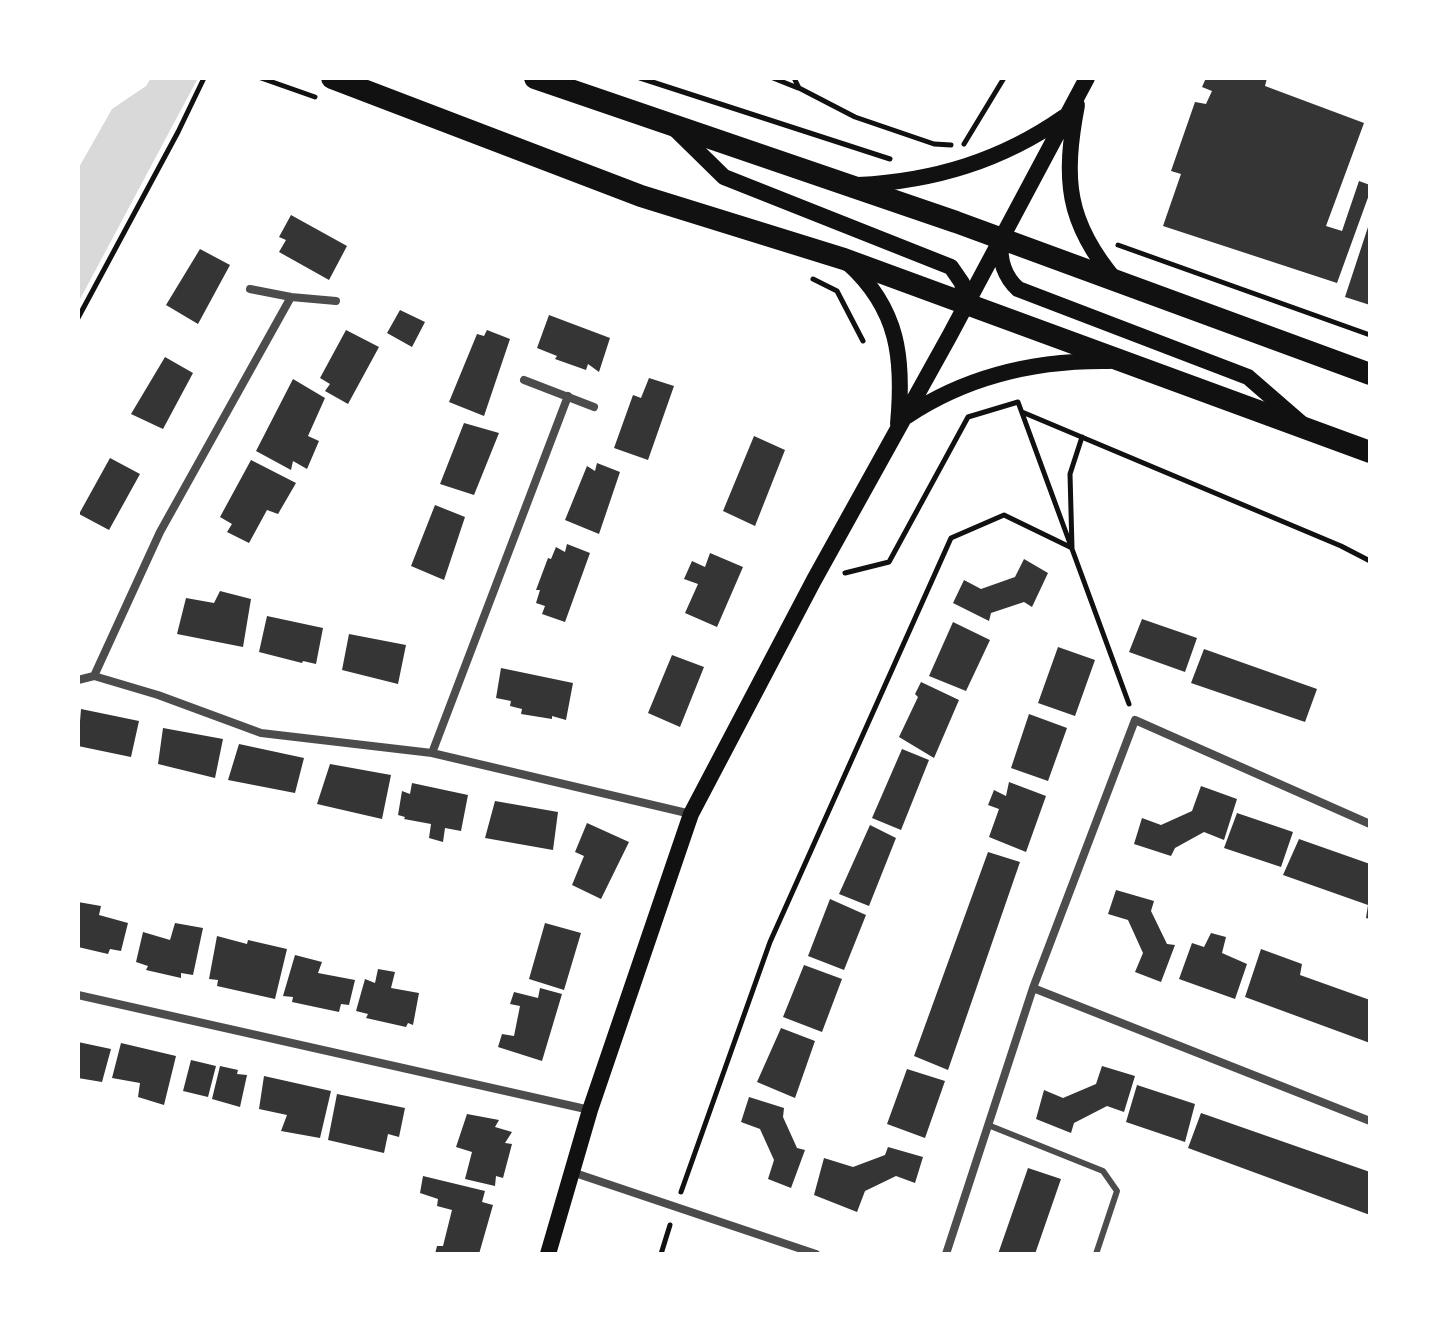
<!DOCTYPE html>
<html>
<head>
<meta charset="utf-8">
<style>
	body { margin:0 }
	#map { position:relative; width:1448px; height:1332px; overflow:hidden; background:#fff; font-family:"Noto Sans",sans-serif }
	canvas { display:block }
	.frame { position:absolute; inset:0; border:80px solid #fff; pointer-events:none }
</style>
</head>
<body>
<div id="map">
<canvas width="1448" height="1332"></canvas>
<div class="frame"></div>
</div>
<script>
const c = document.querySelector('canvas').getContext('2d');
c.lineJoin = 'round';
function paint(path, color) { c.fillStyle = color; c.fill(path, 'evenodd'); }
function trace(path, color, width, dash) { c.strokeStyle = color; c.lineWidth = width; c.lineCap = dash ? 'butt' : 'round'; c.setLineDash(dash || []); c.stroke(path); }
paint(new Path2D(`
	M151 78H198L78 303V169L112 109 146 86Z`), '#d9d9d9');
paint(new Path2D(`
	M1206 78H1267L1265 86 1364 123 1326 226 1342 231 1359 181 1370 185V192L1337 283 1163 226 1181 174 1171 171 1195 102 1206 104 1212 91 1202 87Z
	M291 215 347 246 329 280 279 252 286 240 279 237Z
	M1369 224H1370V305L1345 297Z
	M200 249 230 265 198 324 166 305Z
	M400 310 425 322 412 347 387 333Z
	M549 315 610 338 599 372 588 364 586 370 555 359 557 356 537 348Z
	M346 330 379 347 348 404 325 391 330 384 320 378Z
	M487 330 510 339 484 416 449 402 477 334 484 336Z
	M165 357 193 373 163 429 131 414Z
	M649 378 674 386 648 460 614 448 633 395 641 398Z
	M293 379 325 398 308 436 319 441 307 469 293 461 291 470 256 451Z
	M464 423 499 433 474 495 440 484Z
	M754 436 785 450 755 526 723 511Z
	M110 458 140 474 109 530 79 514Z
	M251 460 296 483 278 514 267 510 249 543 227 532 232 524 220 517Z
	M597 463 620 472 599 534 565 520 587 466 595 471Z
	M435 505 465 517 444 580 411 566Z
	M567 544 590 553 565 622 542 614 545 606 536 603 540 590H536L548 558 551 559 556 547 565 552Z
	M710 553 743 567 717 627 685 613 698 584 684 579 692 561 705 567Z
	M1024 559 1048 573 1032 607 1024 602 991 613 989 621 953 603 964 580 981 589 1015 577Z
	M220 591 251 599 243 647 177 634 186 598 214 603Z
	M267 616 323 628 316 664 303 661 302 663 259 652Z
	M1142 619 1197 638 1185 672 1129 652Z
	M953 622 990 640 966 691 929 676Z
	M349 634 406 645 398 684 342 670Z
	M1058 647 1095 660 1075 716 1038 703Z
	M1204 649 1317 689 1305 722 1191 683Z
	M672 655 704 667 680 727 648 713Z
	M501 668 573 683 566 720 552 716V719L521 714 522 709 510 706 511 701 496 698Z
	M921 682 959 700 934 758 899 737 918 697 915 694Z
	M81 709 139 721 131 757 78 746Z
	M1029 714 1067 728 1048 781 1011 768Z
	M163 728 223 739 215 778 158 764Z
	M239 744 304 758 295 793 228 780Z
	M902 749 929 760 901 830 872 818Z
	M330 764 391 775 382 819 317 804Z
	M1009 782 1046 796 1026 852 989 837 999 809 988 805 994 790 1006 796Z
	M412 783 468 795 461 831 445 828 443 842 429 838 431 824 404 819 405 817 398 815 402 791 410 794Z
	M1201 786 1237 799 1224 840 1204 832 1175 848 1171 856 1134 844 1142 818 1161 825 1192 811Z
	M495 801 558 812 553 850 485 838Z
	M1237 813 1293 832 1281 867 1224 848Z
	M587 823 629 842 601 899 572 885 584 856 575 852Z
	M870 825 896 838 869 906 839 894Z
	M1299 839 1370 864V919L1366 918 1368 905 1283 875Z
	M988 852 1020 862 948 1070 914 1056Z
	M1116 890 1154 901 1151 911 1167 944 1175 945 1161 982 1135 972 1143 953 1128 920 1108 914Z
	M830 899 866 915 844 970 808 956Z
	M78 902 101 906 99 915 128 923 121 951 110 949 108 954 78 947Z
	M175 923 203 928 193 975 181 973V978L146 970 148 966 136 962 143 932 170 940Z
	M545 923 581 933 564 990 529 979Z
	M1211 933 1226 937 1222 953 1247 964 1235 999 1179 979 1192 943 1204 947Z
	M217 936 247 944 248 940 287 949 275 999 217 986 218 980 209 979Z
	M1261 949 1302 964 1300 975 1370 1000V1043L1245 997Z
	M295 955 322 962 318 973 355 980 349 1005 341 1004 339 1012 292 1002 293 997 283 996Z
	M804 965 842 979 822 1032 783 1017Z
	M378 969 395 972 391 988 419 993 413 1025 408 1023 406 1027 366 1018 368 1014 356 1011 365 979 375 983Z
	M540 988 562 994 542 1061 498 1047 502 1034 514 1036 520 1006 510 1004 514 992 538 998Z
	M781 1028 815 1041 795 1098 757 1082Z
	M78 1042 111 1049 102 1082 78 1078Z
	M121 1043 176 1056 164 1105 138 1097 140 1083 112 1078Z
	M191 1060 216 1066 208 1097 183 1091Z
	M220 1066 238 1070 237 1074 247 1075 240 1107 212 1099Z
	M1102 1066 1135 1076 1124 1112 1107 1106 1074 1123 1071 1133 1036 1119 1044 1090 1063 1098 1096 1084Z
	M907 1069 945 1081 925 1138 887 1124Z
	M264 1076 331 1091 320 1138 281 1131 287 1115 259 1109Z
	M1137 1085 1195 1104 1185 1142 1126 1122Z
	M337 1094 405 1108 399 1137 388 1134 384 1153 328 1140Z
	M749 1097 784 1108 783 1117 797 1148 805 1150 791 1188 768 1179 774 1160 760 1129 741 1122Z
	M1201 1113 1370 1172V1215L1188 1148Z
	M467 1114 499 1120 495 1127 512 1132 505 1143 512 1144 503 1178 496 1176 495 1186 465 1179 472 1152 456 1147Z
	M888 1147 923 1157 915 1183 896 1176 865 1191 857 1212 814 1195 824 1158 853 1167 885 1155Z
	M1028 1168 1061 1179 1035 1254H998Z
	M423 1176 485 1191 482 1202 493 1205 479 1254H435L437 1246H443L452 1210 437 1206 438 1199 420 1193Z`), '#353535');
trace(new Path2D(`
	M261 78 315 97
	M640 78 890 159
	M773 78 798 88
	M794 78 799 88 855 117 934 144 951 145
	M964 144 1004 78
	M1118 245 1370 335
	M813 279 837 291 863 341
	M78 318 178 132 204 78
	M1022 412 1341 546 1370 561
	M845 573 889 562 968 417 1018 402 1129 704
	M681 1192 770 942 951 538 1004 515 1072 548 1070 474 1082 437
	M661 1254 670 1225`), '#111', 5);
trace(new Path2D(`
	M988 1125 1103 1171 1117 1191 1096 1254`), '#4c4c4c', 6);
trace(new Path2D(`
	M250 289 291 297 336 301
	M524 380 594 407
	M94 676 158 695 261 733 432 753 691 814
	M78 680 94 676 160 532 291 297
	M432 753 568 396
	M1033 988 1370 1121
	M78 995 590 1110
	M572 1172 816 1254
	M946 1254 1033 988 1135 720 1370 824`), '#4c4c4c', 8);
trace(new Path2D(`
	M1077 105C1063 179 1066 222 1116 281
	M673 127 724 177 951 267 962 283 966 305
	M858 185C934 181 1001 161 1064 117
	M1001 242C999 260 1005 277 1018 289L1248 377 1301 423
	M848 263C899 309 904 359 898 424
	M907 416C967 376 1037 360 1109 361
	M548 1254 590 1110 691 814 814 580 950 335 1087 78`), '#111', 16);
trace(new Path2D(`
	M332 78 641 196 844 259 1370 452
	M535 78 956 222 1370 374`), '#111', 22);
</script>
</body>
</html>
